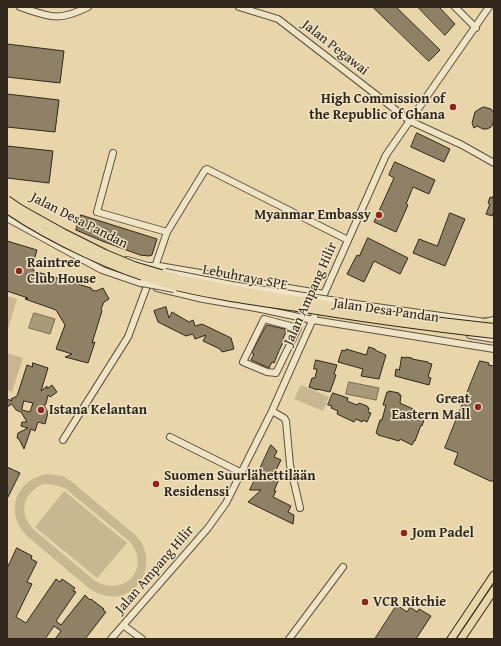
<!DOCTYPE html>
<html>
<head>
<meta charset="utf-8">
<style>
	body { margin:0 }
	#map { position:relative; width:501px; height:646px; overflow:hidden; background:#e8d5a9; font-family:"Gentium Book Plus",serif }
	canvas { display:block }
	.frame { position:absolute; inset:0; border:8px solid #2f271c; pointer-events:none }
</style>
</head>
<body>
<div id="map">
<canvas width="501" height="646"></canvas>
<div class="frame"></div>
</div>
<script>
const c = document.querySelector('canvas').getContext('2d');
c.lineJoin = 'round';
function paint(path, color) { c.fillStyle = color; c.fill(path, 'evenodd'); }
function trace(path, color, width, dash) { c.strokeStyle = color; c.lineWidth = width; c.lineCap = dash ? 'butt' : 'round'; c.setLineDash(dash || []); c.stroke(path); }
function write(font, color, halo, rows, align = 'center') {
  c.font = font + ' "Gentium Book Plus",serif'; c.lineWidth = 3; c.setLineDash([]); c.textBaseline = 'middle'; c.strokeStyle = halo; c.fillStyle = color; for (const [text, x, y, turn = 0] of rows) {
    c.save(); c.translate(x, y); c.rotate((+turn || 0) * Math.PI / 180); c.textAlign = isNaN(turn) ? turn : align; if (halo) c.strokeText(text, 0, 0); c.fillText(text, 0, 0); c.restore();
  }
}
paint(new Path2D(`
	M7 296 17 299 7 332Z
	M7 353 23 358 12 392 7 390Z
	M301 385 329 397 323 411 294 399Z
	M47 474 63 476 72 482 134 534C163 560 137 608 100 594 89 590 81 581 72 574 57 561 42 549 27 536 4 513 15 480 47 474ZM43 484C52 484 58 485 66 489L129 541C152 567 126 598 95 581L33 529C18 512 23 493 43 484Z
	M64 491 127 543 97 578 35 527Z`), '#c9b791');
const water = new Path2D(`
	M34 313 55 319 50 334 29 328Z
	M349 382 379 388 376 400 346 394Z`);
paint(water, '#a99a79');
trace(water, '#786c54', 1);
const building = new Path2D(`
	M373 7H396L440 50 429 61Z
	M418 7H439L455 24 445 35Z
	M7 44 64 51 60 83 7 77Z
	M7 94 59 100 55 132 7 127Z
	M484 107 491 109 494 113 493 124 491 127 487 129H483L477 126 474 128 472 123 475 112 481 108Z
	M417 133 450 149 444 162 411 147Z
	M7 146 53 151 49 183 7 178Z
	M395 162 435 180 429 194 413 187 406 204 408 205 396 232 374 222 394 178 389 175Z
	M494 194V211L492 216 486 214 490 204 488 203 490 197 492 198Z
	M450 213 465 219 445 266 413 253 419 239 437 246Z
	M81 215 157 239 152 255 149 256 140 255 102 241 76 230Z
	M368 238 408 258 400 274 374 261 364 282 347 274 357 255 359 256Z
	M7 241 37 250 32 267 34 271 91 288 92 290 96 291 103 288 109 299 104 302 101 309 102 311 92 343 95 342 88 363 65 357 72 354 56 349 65 325 56 310 25 299 28 298 7 291Z
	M166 307 169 318 172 312 189 322 193 320 195 326 202 324 231 338 234 349 222 352 220 349 203 341 206 335 195 339 193 334 186 336 158 322 154 311Z
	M267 325 285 329V331L286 332 283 338H285L278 353 274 363 272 362 269 368 251 360 254 354 252 353Z
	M369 347 375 349V350L386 355 379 379 361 376 363 369 338 362 342 350 345 351 346 349 366 355Z
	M402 357 406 358V357L412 358V359L428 362V363L432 364 428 377 431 378 429 385 395 376 396 369 399 370Z
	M316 360 337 365 334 374 336 375 330 392 317 389V390L309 387 312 378H315L317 369H314Z
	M480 361 489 363 488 365 494 366V481H490L454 464 458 453 445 448Z
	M33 363 48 368 41 391 47 386V389L52 385 57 392 50 397 48 395 46 404 44 405 48 413 45 424 38 422 35 431 31 429 24 449 19 439 17 438 18 433 28 428 21 426 22 422H27L21 412 16 410 12 404 7 407V399L12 401 11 399 17 396 27 365 32 367ZM24 401 33 403 30 412 22 410Z
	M389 391 399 393V395H401L400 403 413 409 412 411 425 416 423 420H424L422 426 421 425 415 441H414L412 445 400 439 399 441 378 435V434L376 433 380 420H382L383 416 386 405H383L387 392H389Z
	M333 393 348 398 347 401 357 405 359 403 367 406V407L369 408 368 412 371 413 367 422 363 420 362 422 356 419 354 422 337 414 338 411 331 408 332 406 328 405Z
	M271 445 277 451 274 457 281 460 272 478 278 481 274 491H276L273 497 291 506 288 512 294 515 293 524 248 502 261 490H250Z
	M7 467 20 473 7 499Z
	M17 548 32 556 31 559 37 562 27 582 32 584 16 617 26 623 56 579 60 582 62 579 75 588 73 591 76 592 56 621 61 625 85 595 90 600 91 599 104 609 103 610 106 612 85 639H55L61 631 54 626 45 639H9L7 637V569Z
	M397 605 407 612 410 607 417 612 419 609 431 616 416 639H375Z`);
paint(building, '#8f8165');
trace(building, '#2f271c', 1);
const minor = new Path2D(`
	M20 7C50 17 58 22 88 7
	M239 7 278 19 410 121 462 145 494 163
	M455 7 476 28
	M113 153 97 212 167 232
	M7 218 102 270 146 285
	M127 260 148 266H159L324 294
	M155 267 167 232 205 170 207 169 348 240
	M157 288 203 299 256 308 313 320 494 349
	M376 307 485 322 494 320
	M264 319 298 328 276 373 267 372 243 362Z
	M470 335 494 339
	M272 411 284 418 286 421 290 465 300 508
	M170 437 242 473
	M63 440 128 337 147 286
	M123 625 142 639
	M111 639 208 528 226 503 272 411 386 155 489 7
	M289 639 343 567`);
const major = new Path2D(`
	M485 322 494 324
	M451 639 494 575
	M461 639 494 590`);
trace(minor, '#5d523f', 8);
trace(major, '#2f271c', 9);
trace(minor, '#f0e4c7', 6);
trace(major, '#e8d5a9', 7);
const minorBridge = new Path2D(`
	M165 272 232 285 376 307
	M142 283 174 289`);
const highwayBridge = new Path2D(`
	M7 200 20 209 63 233 105 254 134 266 178 279 246 292 406 318 494 328
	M7 209C53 240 115 269 168 284 215 296 264 302 311 309 372 319 433 327 494 334`);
trace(minorBridge, '#5d523f', 8, []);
trace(highwayBridge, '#2f271c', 10, []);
trace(minorBridge, '#f0e4c7', 6);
trace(highwayBridge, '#e8d5a9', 8);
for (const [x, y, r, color] of [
	[453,107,4,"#8f2418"],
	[379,215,4,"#8f2418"],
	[19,271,4,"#8f2418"],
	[478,407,4,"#8f2418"],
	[41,410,4,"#8f2418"],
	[156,484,4,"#8f2418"],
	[404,533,4,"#8f2418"],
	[365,602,4,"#8f2418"]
]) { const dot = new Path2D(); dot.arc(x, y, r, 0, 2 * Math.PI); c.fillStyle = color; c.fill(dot); trace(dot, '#f0e4c7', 1.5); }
write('14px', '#2f271c', '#f0e4c7', [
	["Jalan Pegawai",335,48,38],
	["Jalan Desa Pandan",79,221,27],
	["Lebuhraya SPE",245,278,11],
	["Jalan Ampang Hilir",311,294,-66],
	["Jalan Desa Pandan",386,311,8],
	["Jalan Ampang Hilir",155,570,-49]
]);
write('bold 14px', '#2f271c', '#f0e4c7', [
	["High Commission of",445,99,"right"],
	["the Republic of Ghana",445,115,"right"],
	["Myanmar Embassy",371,215,"right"],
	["Raintree",27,263],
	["Club House",27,279],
	["Great",470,399,"right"],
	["Eastern Mall",470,415,"right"],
	["Istana Kelantan",49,410],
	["Suomen Suurlähettilään",164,476],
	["Residenssi",164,492],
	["Jom Padel",412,533],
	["VCR Ritchie",373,602]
], 'left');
</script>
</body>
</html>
